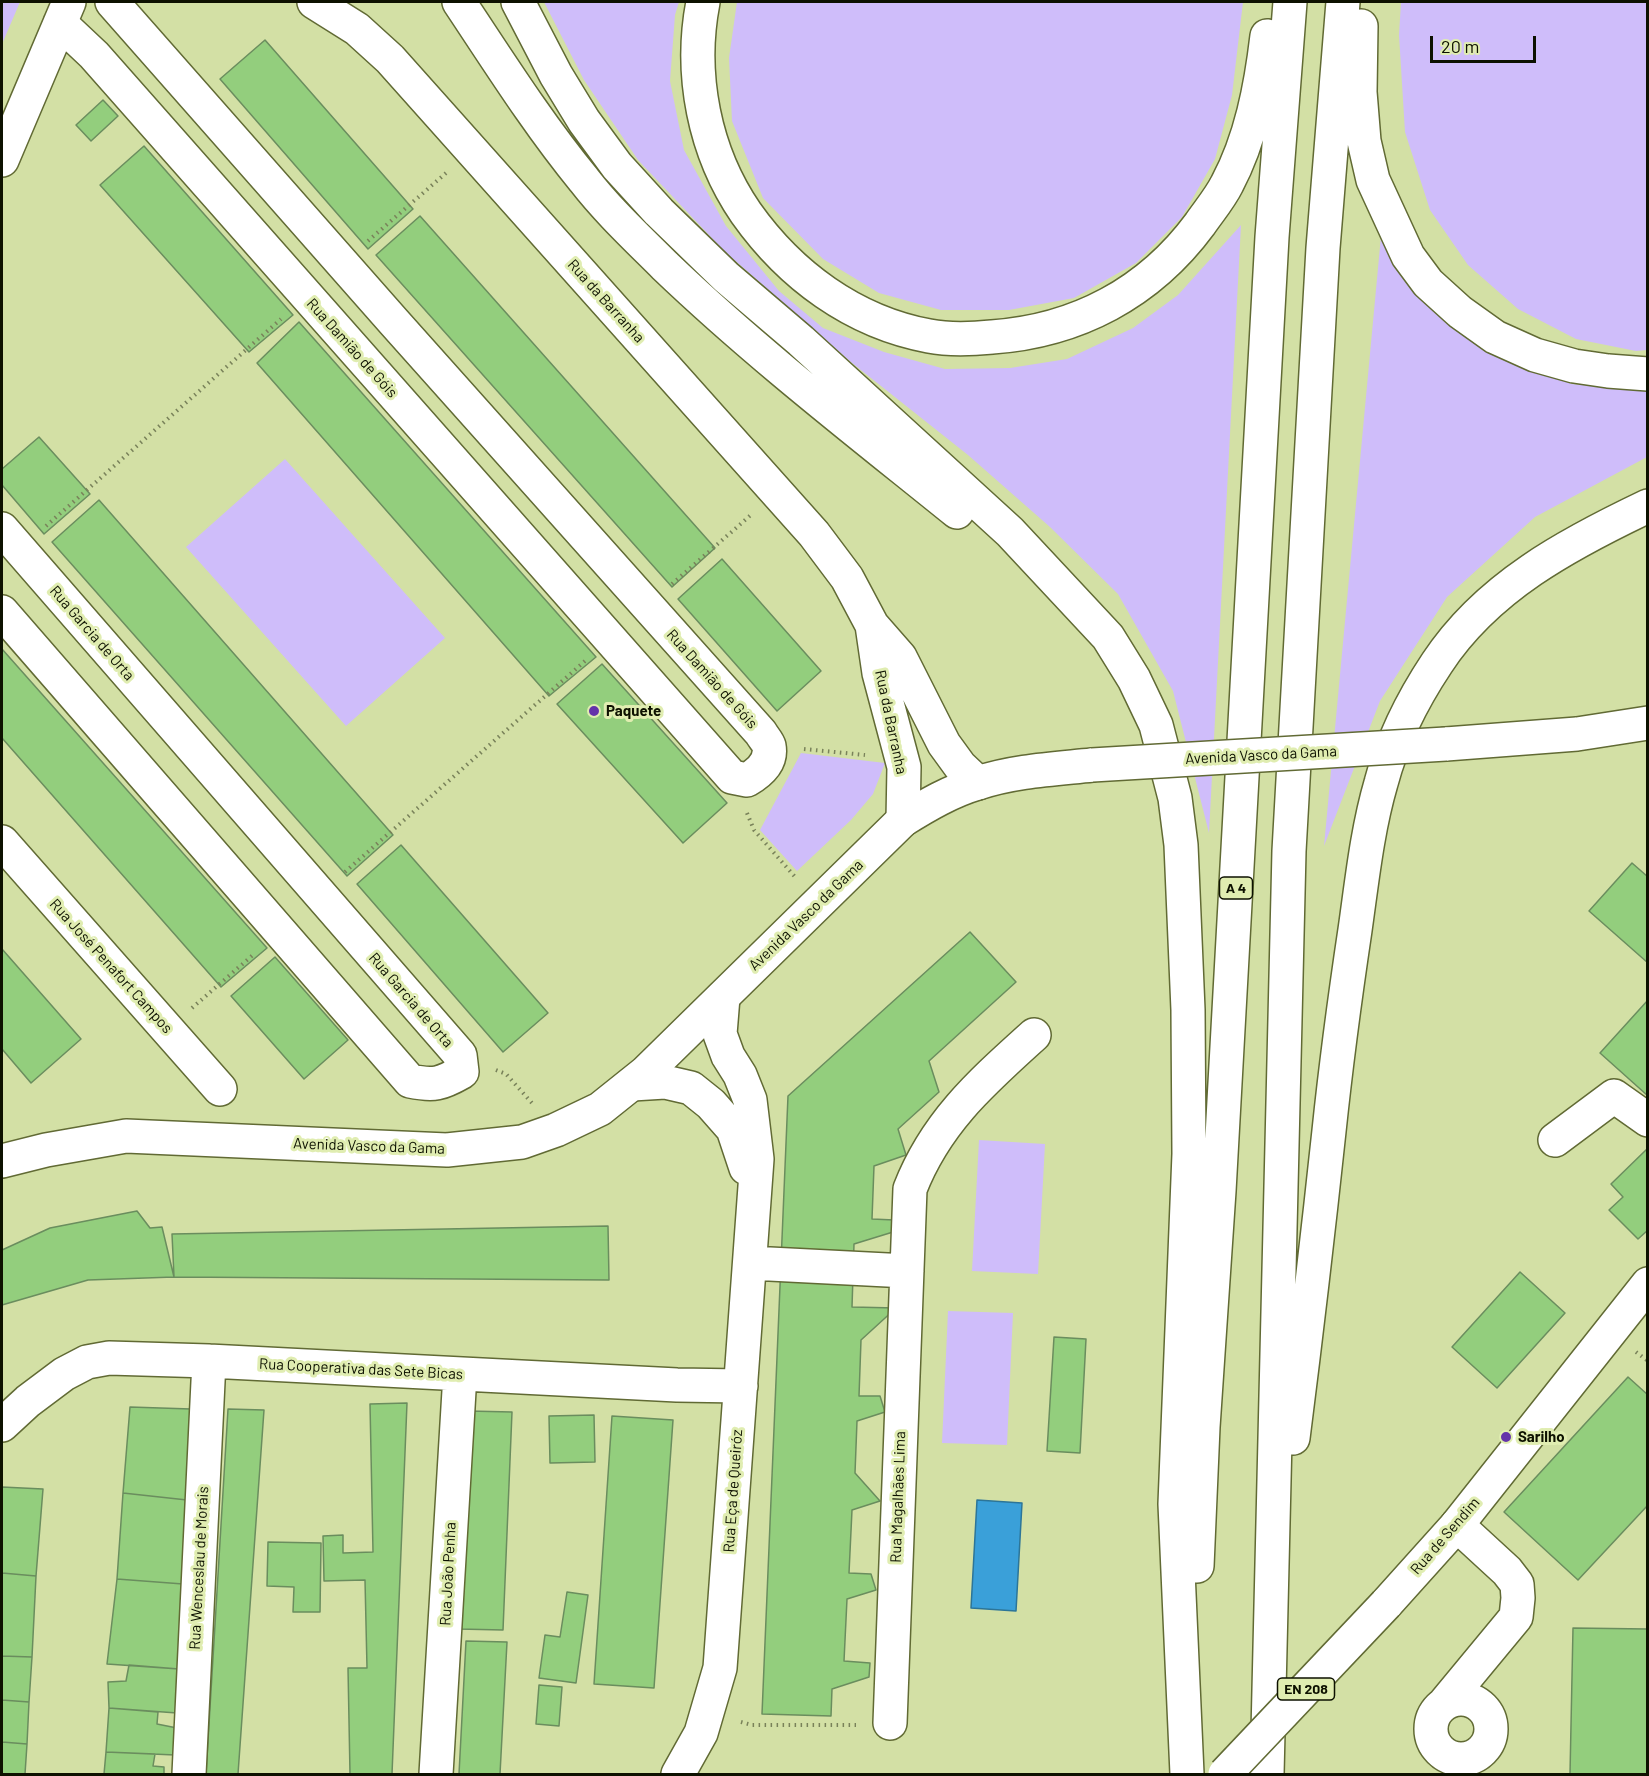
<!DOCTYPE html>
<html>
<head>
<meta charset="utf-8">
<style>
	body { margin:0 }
	#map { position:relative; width:1649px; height:1776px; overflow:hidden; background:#d3e0a5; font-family:Barlow,sans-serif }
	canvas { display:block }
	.frame { position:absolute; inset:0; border:3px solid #0d1100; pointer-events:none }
	.scale { position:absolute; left:1430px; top:36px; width:106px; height:27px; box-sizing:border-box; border:3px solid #0d1100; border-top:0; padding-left:8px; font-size:18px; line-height:21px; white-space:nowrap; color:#0d1100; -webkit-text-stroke:4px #e0edb1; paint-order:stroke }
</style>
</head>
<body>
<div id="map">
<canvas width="1649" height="1776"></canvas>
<div class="frame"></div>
<div class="scale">20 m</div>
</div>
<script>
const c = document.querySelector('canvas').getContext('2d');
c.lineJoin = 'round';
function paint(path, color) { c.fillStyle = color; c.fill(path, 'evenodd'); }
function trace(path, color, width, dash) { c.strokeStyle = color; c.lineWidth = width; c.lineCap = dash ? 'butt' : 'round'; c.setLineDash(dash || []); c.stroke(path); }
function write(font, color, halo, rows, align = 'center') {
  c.font = font + ' Barlow,sans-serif'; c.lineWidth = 6; c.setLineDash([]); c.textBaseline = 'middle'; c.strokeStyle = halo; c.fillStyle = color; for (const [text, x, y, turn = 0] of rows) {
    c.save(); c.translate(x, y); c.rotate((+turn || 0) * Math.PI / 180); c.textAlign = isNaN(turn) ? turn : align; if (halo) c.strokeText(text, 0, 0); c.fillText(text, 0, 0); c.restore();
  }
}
paint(new Path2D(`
	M2 2H20L2 44Z
	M544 2H679L675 15 670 81 684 150 726 226 779 291 823 328 884 352 945 369 1010 368 1067 359 1133 328 1178 295 1241 225 1209 833 1173 691 1118 594 1050 527 968 455 852 363 724 251 638 160 584 80Z
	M737 2H1243L1232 95 1215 159 1182 217 1136 263 1074 298 1009 310H941L879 293 823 259 763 198 732 121 729 58Z
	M1401 2H1647V350L1636 351 1576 339 1518 309 1468 265 1430 210 1405 132 1399 35Z
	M1381 236 1508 360 1572 384 1647 391V457L1535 517 1447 597 1380 701 1324 846Z
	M285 459 445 638 346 726 186 547Z
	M801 753 885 763 873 794 851 820 797 871 760 830Z
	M979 1140 1045 1144 1038 1274 972 1271Z
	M948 1311 1013 1313 1007 1445 942 1443Z`), '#cfbdfa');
const water = new Path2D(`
	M977 1500 1022 1503 1016 1611 971 1608Z`);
paint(water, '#3aa0d9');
trace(water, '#2c7598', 1.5);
const building = new Path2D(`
	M265 40 413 209 368 249 220 79Z
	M103 100 118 116 91 141 76 125Z
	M144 146 293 315 249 352 100 185Z
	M420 216 715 548 672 587 376 255Z
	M299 322 596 657 549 696 257 363Z
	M39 437 90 494 44 534 2 485V469Z
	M99 500 393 835 347 876 52 542Z
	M722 559 821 671 777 711 678 599Z
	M2 649 267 948 221 987 2 738Z
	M602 664 727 803 683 843 557 704Z
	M401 845 548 1013 503 1052 357 884Z
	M1632 863 1648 877V963L1589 911Z
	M970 932 1016 982 929 1061 939 1092 898 1129 906 1155 874 1166 872 1219 894 1220 893 1232 854 1244 852 1307 896 1308 861 1340 859 1396H880L885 1412 857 1421 855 1473 880 1501 852 1510 849 1573 871 1574 876 1590 847 1599 844 1661 870 1663 869 1677 832 1689 831 1716 762 1714 788 1096Z
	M2 949 81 1039 31 1083 2 1049Z
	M275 957 348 1040 304 1079 231 996Z
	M1648 1000V1096L1600 1053Z
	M1648 1148V1230L1638 1239 1609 1210 1623 1197 1611 1184Z
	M137 1211 150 1228 162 1227 174 1277 88 1280 2 1305V1250L50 1228Z
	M608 1226 609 1280 174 1277 172 1234Z
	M1520 1272 1565 1313 1497 1388 1452 1347Z
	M1054 1337 1086 1339 1080 1453 1047 1451Z
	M1628 1377 1648 1395V1505L1578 1580 1504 1512Z
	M407 1403 392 1774H350L348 1668H367L365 1580 324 1581 323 1536 343 1535V1553L373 1552 370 1404Z
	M130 1407 191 1409 187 1500 123 1493Z
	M228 1409 264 1410 238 1774H206Z
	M468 1411 512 1412 503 1630 458 1629Z
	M594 1415 595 1462 550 1463 549 1416Z
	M612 1416 673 1420 654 1688 594 1684Z
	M2 1487 43 1489 36 1576 2 1573Z
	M123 1493 187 1500 183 1584 117 1579Z
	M268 1542 321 1543 320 1612H293L294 1587 267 1586Z
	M2 1573 36 1576 32 1657 2 1656Z
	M117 1579 183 1584 179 1669 107 1664Z
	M567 1592 588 1595 576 1683 539 1678 545 1635 560 1637Z
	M1573 1628 1648 1629V1774H1570Z
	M466 1641 507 1642 500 1774H459Z
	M2 1656 32 1657 29 1702 2 1700Z
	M129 1665 179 1669 177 1713 109 1708 108 1682 126 1681Z
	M539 1685 562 1687 559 1726 536 1724Z
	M2 1700 29 1702 27 1744 2 1742Z
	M109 1708 158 1712 157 1724 177 1728 175 1755 106 1752Z
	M2 1742 27 1744 25 1774H2Z
	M106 1752 155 1754 153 1766 164 1767V1774H104Z`);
paint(building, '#93ce7d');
trace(building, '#6a8d5e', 1.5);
const minor = new Path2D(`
	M60 23 94 55 732 777 747 780C759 773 772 762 769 746 768 742 763 737 761 733L394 322 112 2
	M2 160 69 2
	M2 529 460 1055 462 1072C441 1084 434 1086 410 1081L2 612
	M2 842 220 1089
	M632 1084 665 1082 691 1088 711 1104 733 1129 746 1168
	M1555 1140 1614 1096 1648 1120
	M750 1263 907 1271
	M2 1425 28 1401 64 1374 87 1362 109 1358 209 1361 677 1385 741 1386
	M1431 1729a30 30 0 1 1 60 0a30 30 0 1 1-60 0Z
	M1444 1704 1516 1617 1518 1598 1517 1584 1507 1571 1457 1525
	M890 1723 910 1189C936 1122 982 1082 1034 1035
	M189 1774 209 1361
	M436 1774 460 1374
	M678 1774 701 1733 720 1668 757 1159 750 1100 740 1075 728 1056 720 1034 723 997`);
const tertiary = new Path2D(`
	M314 2 357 29 390 59 814 534 847 578 872 625 900 657 944 744 960 766 978 783
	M872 625 879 673 904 767 903 820`);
const secondary = new Path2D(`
	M1446 744 1577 734 1648 723
	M2 1161 46 1150 126 1136 447 1150 522 1142 556 1130 600 1109 645 1073 903 820C927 805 951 791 978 783 1014 771 1054 769 1092 765`);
const primary = new Path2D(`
	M1386 1604 1457 1525 1648 1284`);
const motorway = new Path2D(`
	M459 2C499 62 538 124 584 180 608 211 637 238 665 266 757 354 858 432 957 512
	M518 2 556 75 584 121 617 166 659 212 726 277 801 341 1010 532 1108 637 1134 679 1156 725 1175 798 1181 845 1188 1010 1189 1154 1175 1504 1187 1774
	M703 2C689 74 704 152 746 213 790 275 853 322 929 336 949 340 972 339 992 337 1077 331 1149 293 1200 224 1209 211 1220 198 1227 184 1251 139 1261 87 1267 36
	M1361 26 1360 92 1364 141 1373 180 1408 256 1428 283 1460 312 1495 337 1535 355 1574 366 1608 371 1648 374
	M1293 1438C1306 1336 1318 1234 1329 1131 1336 1064 1345 997 1355 930 1362 881 1367 831 1381 783 1392 741 1413 699 1437 663 1487 587 1568 544 1648 506
	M1197 1566 1203 1427 1219 1191 1272 237 1290 2
	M1267 1774 1289 851 1323 248 1343 2`);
trace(minor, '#616a34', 36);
trace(tertiary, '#616a34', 36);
trace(secondary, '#616a34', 36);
trace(primary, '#616a34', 36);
trace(motorway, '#616a34', 36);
trace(new Path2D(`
	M368 241 446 173
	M46 526 281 319
	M672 584 752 514
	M804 749 865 755
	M747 813 754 830 796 878
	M345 872 585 661
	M192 1008 254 954
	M496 1070 506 1074 532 1103
	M1636 1352 1648 1361
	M741 1722 752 1725H856`), '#79825a', 4, [1.5, 4.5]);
trace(minor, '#fff', 33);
trace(tertiary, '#fff', 33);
trace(secondary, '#fff', 33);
trace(primary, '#fff', 33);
trace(motorway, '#fff', 33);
const secondaryBridge = new Path2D(`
	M1092 765 1446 744`);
const primaryBridge = new Path2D(`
	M1225 1774 1386 1604`);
trace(secondaryBridge, '#616a34', 36, []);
trace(primaryBridge, '#616a34', 36, []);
trace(secondaryBridge, '#fff', 33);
trace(primaryBridge, '#fff', 33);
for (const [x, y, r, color] of [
	[594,711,6,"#6433aa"],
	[1506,1437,6,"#6433aa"]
]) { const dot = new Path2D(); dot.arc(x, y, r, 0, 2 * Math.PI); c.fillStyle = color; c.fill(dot); trace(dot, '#e0edb1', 2); }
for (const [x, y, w] of [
	[1236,888,33],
	[1306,1689,57]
]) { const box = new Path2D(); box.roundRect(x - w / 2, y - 11, w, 22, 4.5); c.fillStyle = '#e0edb1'; c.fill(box); trace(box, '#0d1100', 1.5); }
write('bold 14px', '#0d1100', null, [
	["A 4",1236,888],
	["EN 208",1306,1689]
]);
write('15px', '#0d1100', '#e0edb1', [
	["Rua da Barranha",606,301,48],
	["Rua Damião de Góis",352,348,48],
	["Rua Garcia de Orta",92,633,49],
	["Rua Damião de Góis",712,679,48],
	["Rua da Barranha",891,722,78],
	["Avenida Vasco da Gama",1261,755,-3],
	["Avenida Vasco da Gama",806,915,-44],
	["Rua José Penafort Campos",111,966,48],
	["Rua Garcia de Orta",411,1000,49],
	["Avenida Vasco da Gama",369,1146,2],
	["Rua Cooperativa das Sete Bicas",361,1369,3],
	["Rua Eça de Queiróz",733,1491,-86],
	["Rua Magalhães Lima",898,1497,-88],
	["Rua de Sendim",1445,1536,-49],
	["Rua Wenceslau de Morais",199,1568,-87],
	["Rua João Penha",448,1574,-87]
]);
write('bold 15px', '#0d1100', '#e0edb1', [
	["Paquete",606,711],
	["Sarilho",1518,1437]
], 'left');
</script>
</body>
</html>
